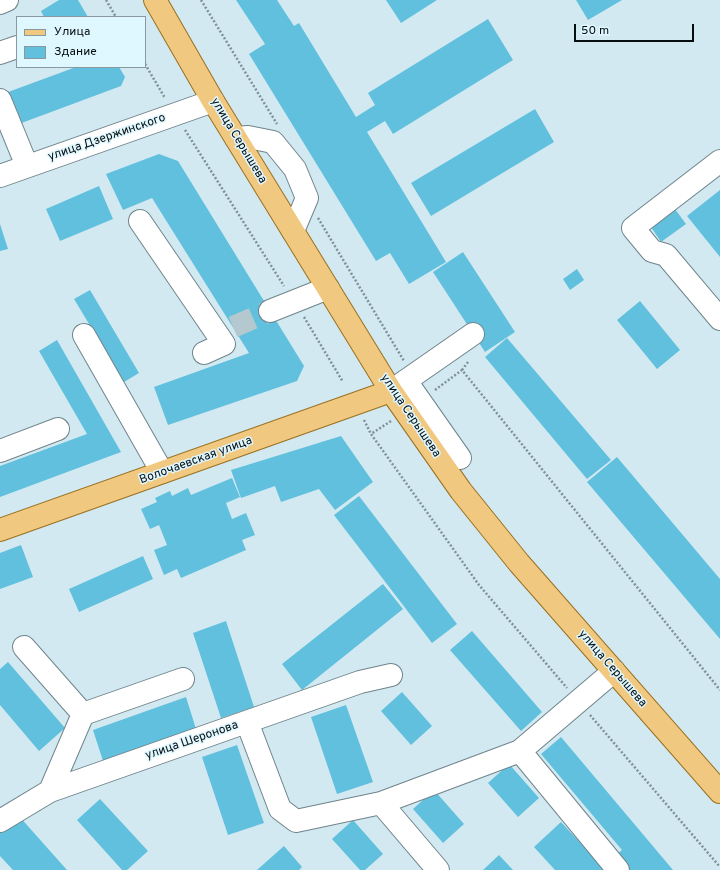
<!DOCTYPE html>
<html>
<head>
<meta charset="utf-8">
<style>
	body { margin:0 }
	#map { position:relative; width:720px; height:870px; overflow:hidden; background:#d2e9f1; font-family:Overpass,sans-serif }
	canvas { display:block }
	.legend { position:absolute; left:16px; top:16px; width:130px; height:52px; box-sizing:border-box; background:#dff7ff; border:1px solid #889a9f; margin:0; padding:5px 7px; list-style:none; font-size:12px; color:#060e10 }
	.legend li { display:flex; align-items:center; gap:8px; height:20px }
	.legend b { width:20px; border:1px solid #889a9f }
	.scale { position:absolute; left:574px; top:24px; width:120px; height:18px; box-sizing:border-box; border:2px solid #060e10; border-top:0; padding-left:5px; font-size:12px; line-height:14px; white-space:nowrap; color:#060e10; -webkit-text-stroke:3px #dff7ff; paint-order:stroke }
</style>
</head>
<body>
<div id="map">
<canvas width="720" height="870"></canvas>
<ul class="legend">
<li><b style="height:5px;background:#f1c87f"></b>Улица</li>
<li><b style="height:11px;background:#60c0dd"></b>Здание</li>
</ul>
<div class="scale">50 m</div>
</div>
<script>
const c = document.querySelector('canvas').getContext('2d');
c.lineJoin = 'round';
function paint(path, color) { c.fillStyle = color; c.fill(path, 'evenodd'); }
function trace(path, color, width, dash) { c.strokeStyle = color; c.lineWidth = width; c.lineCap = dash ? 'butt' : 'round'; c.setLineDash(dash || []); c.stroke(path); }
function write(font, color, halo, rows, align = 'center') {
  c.font = font + ' Overpass,sans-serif'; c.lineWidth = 3; c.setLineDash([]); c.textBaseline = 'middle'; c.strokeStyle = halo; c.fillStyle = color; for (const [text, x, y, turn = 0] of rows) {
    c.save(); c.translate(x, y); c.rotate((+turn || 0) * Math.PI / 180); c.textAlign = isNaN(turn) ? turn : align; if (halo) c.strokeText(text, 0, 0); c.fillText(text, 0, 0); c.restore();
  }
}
paint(new Path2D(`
	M59 0H78L88 17H44L41 11Z
	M236 0H277L294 26 299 23 356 117 375 105 368 93 488 19 513 60 393 134 385 121 367 132 446 262 409 284 390 253 376 261 249 54 265 44Z
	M386 0H437L401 23Z
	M576 0H622L588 20Z
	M76 67H119L125 77 121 86 0 131V95Z
	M535 109 554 142 431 216 411 183Z
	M159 154 178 161 304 366 297 381 168 425 154 387 249 353 152 198 123 210 106 174Z
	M99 186 113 219 60 241 46 209Z
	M720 190V257L687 216Z
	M675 209 686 224 661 242 651 227Z
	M0 224 8 249 0 251Z
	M463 252 515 332 485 352 433 272Z
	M577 269 584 280 570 290 563 279Z
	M90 290 139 373 124 382 74 299Z
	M640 301 680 350 657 369 617 320Z
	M507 338 611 460 587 479 485 357Z
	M57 340 121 452 0 497V466L87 434 39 351Z
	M341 436 373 482 335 510 319 489 281 502 275 486 241 498 231 470Z
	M617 457 720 579V639L587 482Z
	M232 478 240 497 226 503 232 519 246 513 255 535 242 540 246 550 181 578 177 569 164 575 154 550 167 545 159 525 150 529 141 509 157 502 155 498 170 491 172 496 188 488 191 495Z
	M359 496 457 624 432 643 334 515Z
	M21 545 33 577 0 589V553Z
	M143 556 153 579 79 612 69 589Z
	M383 584 403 609 302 690 282 664Z
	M226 621 254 707 221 718 193 633Z
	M472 631 542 712 521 731 450 650Z
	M8 662 65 728 39 751 0 705V669Z
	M402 692 432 726 411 745 381 711Z
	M186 697 196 729 103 761 93 730Z
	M346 705 373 782 337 794 311 717Z
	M561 737 673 870H630L617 854 622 850 541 754Z
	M237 745 264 823 228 835 202 757Z
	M509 764 539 798 518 817 488 783Z
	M434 790 464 824 443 843 413 809Z
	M100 799 148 851 127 870H122L77 820Z
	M18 815 67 870H13L0 856V832Z
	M353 820 383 854 365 870H360L332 839Z
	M561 822 606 870H555L534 847Z
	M284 846 302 867 299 870H257Z
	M499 855 513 870H483Z`), '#60c0dd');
trace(new Path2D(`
	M233 327 270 311`), '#b3c8cf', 22, [22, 11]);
const minor = new Path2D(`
	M0 3 7 0
	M0 53 17 47
	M0 100 27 166
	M236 138 248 137 273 142 295 169 307 198 293 231
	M720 161 633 228 652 251 666 255 720 319
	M0 176 213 101
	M140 221 224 344 204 353
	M270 311 328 288
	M84 335 162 472
	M406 381 460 458
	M391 391 473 334
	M0 451 58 429
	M24 647 83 714 50 791
	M614 671 520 751 618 870
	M83 714 183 679
	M247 722 280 809 296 821 381 803
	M0 821 50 791 360 682 391 675
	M438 870 381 803 520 751`);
const major = new Path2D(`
	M155 0 213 101 391 391 461 491 519 563 720 792
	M0 530 391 391`);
trace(minor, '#6f848b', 24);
trace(major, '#987021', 24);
trace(new Path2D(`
	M106 0 116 17
	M201 0 277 124
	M145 64 165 98
	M185 130 284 286
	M318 218 404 361
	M304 317 343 382
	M462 370 468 362
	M435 390 462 370 720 690
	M364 420 371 434
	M391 421 371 434 479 585 567 688
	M590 715 720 867`), '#7f9096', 2.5, [2, 2]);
trace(minor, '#fff', 22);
trace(major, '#f1c87f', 22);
write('12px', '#060e10', '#dff7ff', [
	["улица Дзержинского",107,138,-19],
	["улица Серышева",238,141,59],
	["улица Серышева",410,416,56],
	["Волочаевская улица",196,461,-20],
	["улица Серышева",612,669,49],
	["улица Шеронова",192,741,-19]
]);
</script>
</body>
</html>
